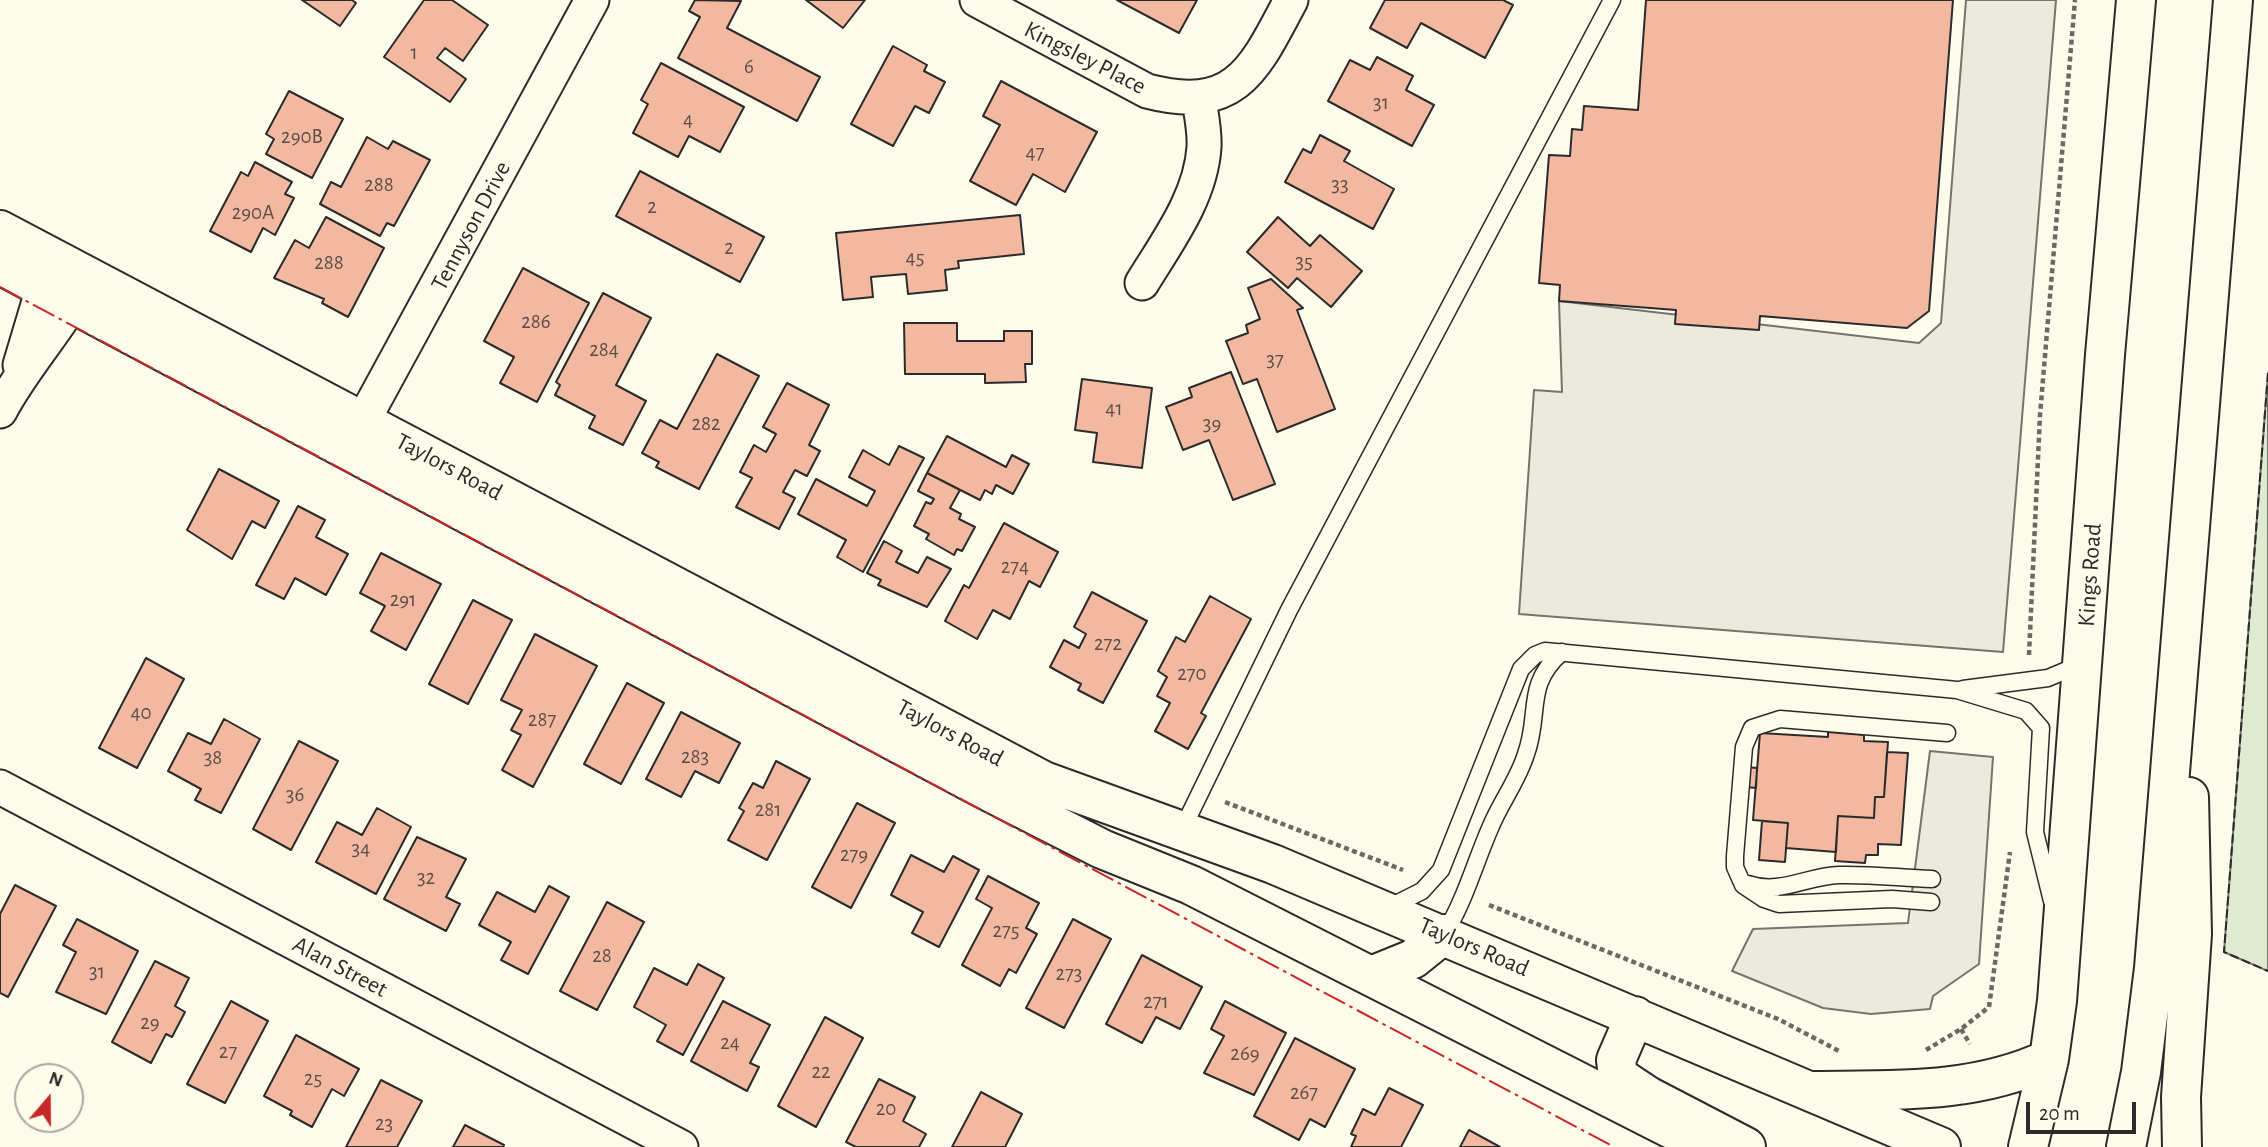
<!DOCTYPE html>
<html>
<head>
<meta charset="utf-8">
<style>
	body { margin:0 }
	#map { position:relative; width:2268px; height:1147px; overflow:hidden; background:#fdfbea; font-family:"Alegreya Sans",sans-serif }
	canvas { display:block }
	.north { position:absolute; left:14px; top:1063px; width:70px; height:70px; box-sizing:border-box; background:#fdfbea; border:2px solid #a9a89e; border-radius:50%; rotate:20deg; font-size:19px; font-weight:700; line-height:28px; text-align:center; color:#2b2b2b }
	.north::after { content:''; display:block; margin:auto; width:24px; height:32px; background:#c62828; clip-path:polygon(50% 0,100% 100%,50% 72%,0 100%) }
	.scale { position:absolute; left:2026px; top:1102px; width:110px; height:32px; box-sizing:border-box; border:4px solid #2b2b2b; border-top:0; padding-left:9px; font-size:21px; line-height:24px; white-space:nowrap; color:#2b2b2b; -webkit-text-stroke:5px #fdfbea; paint-order:stroke }
</style>
</head>
<body>
<div id="map">
<canvas width="2268" height="1147"></canvas>
<div class="north">N</div>
<div class="scale">20 m</div>
</div>
<script>
const c = document.querySelector('canvas').getContext('2d');
c.lineJoin = 'round';
function paint(path, color) { c.fillStyle = color; c.fill(path, 'evenodd'); }
function trace(path, color, width, dash) { c.strokeStyle = color; c.lineWidth = width; c.lineCap = dash ? 'butt' : 'round'; c.setLineDash(dash || []); c.stroke(path); }
function write(font, color, halo, rows, align = 'center') {
  c.font = font + ' "Alegreya Sans",sans-serif'; c.lineWidth = 5; c.setLineDash([]); c.textBaseline = 'middle'; c.strokeStyle = halo; c.fillStyle = color; for (const [text, x, y, turn = 0] of rows) {
    c.save(); c.translate(x, y); c.rotate((+turn || 0) * Math.PI / 180); c.textAlign = isNaN(turn) ? turn : align; if (halo) c.strokeText(text, 0, 0); c.fillText(text, 0, 0); c.restore();
  }
}
const green = new Path2D(`
	M2268 373V971L2224 952Z`);
paint(green, '#deebd1');
trace(green, '#74746e', 2);
const parking = new Path2D(`
	M1966 0H2056L2003 652 1519 614 1534 390 1562 392 1559 301 1919 343 1941 323Z
	M1930 751 1993 757 1979 964 1933 996 1930 1009 1871 1014 1823 1008 1732 971 1753 929 1908 923Z`);
paint(parking, '#eceadb');
trace(parking, '#74746e', 2);
const building = new Path2D(`
	M302 0H352L356 3 340 26Z
	M424 0H452L488 25 463 61 445 48 437 58 466 79 450 102 384 57Z
	M695 0 741 1 727 28 820 77 797 121 678 58 700 17 689 11Z
	M806 0H865L843 28Z
	M1117 0H1197L1179 33Z
	M1385 0H1503L1513 5 1485 58 1421 23 1407 48 1370 28Z
	M1646 0H1953L1929 311 1907 328 1760 316 1759 330 1675 324 1676 310 1559 301 1560 285 1539 283 1549 155 1570 156 1572 129 1582 130 1584 106 1638 110Z
	M893 46 927 65 924 71 945 82 929 113 915 106 893 146 851 124Z
	M1377 57 1413 76 1406 90 1434 105 1412 146 1328 101 1350 60 1370 70Z
	M661 63 744 107 720 152 689 136 678 157 633 133 648 104 641 100Z
	M1001 81 1097 132 1065 192 1033 174 1016 205 970 181 1000 125 983 116Z
	M289 91 343 119 312 178 266 154 274 139 266 134Z
	M1320 135 1350 151 1344 161 1394 189 1373 229 1285 182 1303 149 1311 153Z
	M367 137 388 149 393 141 430 160 394 226 387 223 380 236 320 204 331 182 341 187Z
	M255 162 292 182 285 194 294 198 275 235 263 228 251 252 210 231 241 172 248 176Z
	M640 171 764 237 740 282 616 216Z
	M1020 215 1024 254 958 261 959 268 945 270 947 290 908 294 906 274 871 277 873 297 843 300 836 233Z
	M326 217 384 248 348 317 322 303 324 299 274 278 295 240 309 248Z
	M1278 217 1310 246 1320 235 1362 271 1331 307 1297 278 1288 288 1247 252Z
	M523 268 589 303 537 402 500 383 514 357 484 341Z
	M1271 279 1303 308 1297 310 1335 409 1277 432 1257 379 1243 384 1226 341 1248 333 1246 325 1260 319 1248 288Z
	M603 293 651 318 616 385 646 401 623 445 589 428 595 416 555 395 560 385 556 382Z
	M904 323H957V341H1004V331H1032V364H1025L1026 382 985 383V374H905Z
	M717 354 759 376 699 489 656 467 659 462 642 453 660 420 677 429Z
	M1231 372 1275 484 1233 500 1209 440 1183 450 1166 407 1192 397 1189 388Z
	M1082 379 1152 388 1142 468 1093 462 1097 433 1075 430Z
	M787 383 829 405 809 445 820 451 807 476 795 470 783 492 795 498 779 529 736 507 752 478 740 472 754 445 766 452 776 434 763 427Z
	M947 436 1006 467 1012 455 1029 464 1013 494 996 485 992 494 985 490 980 500 927 473Z
	M899 446 924 458 863 572 837 557 846 540 798 514 816 479 867 506 875 491 849 477 863 450 889 465Z
	M219 469 279 501 265 528 252 521 232 559 187 530Z
	M927 473 960 490 950 508 961 514 959 519 975 527 962 551 957 549 954 555 926 539 929 534 914 526 926 502 931 504 934 499 918 491Z
	M298 506 325 520 316 537 348 554 326 595 295 578 284 599 256 585Z
	M1004 523 1058 552 1040 587 1029 581 1010 619 993 610 977 639 945 621 964 585 969 588Z
	M884 541 902 551 896 562 918 573 927 557 951 569 927 607 878 585 881 580 867 573Z
	M381 553 441 584 406 650 371 631 385 606 360 593Z
	M1092 592 1147 621 1103 703 1078 690 1081 684 1050 667 1064 640 1079 648 1086 634 1074 627Z
	M1210 596 1251 619 1201 713 1206 716 1188 749 1155 731 1170 703 1157 696 1167 677 1158 671 1176 637 1185 642Z
	M473 600 512 620 468 704 429 684Z
	M535 634 597 666 533 787 502 770 521 735 511 730 522 710 501 700Z
	M146 658 184 679 137 768 99 748Z
	M627 683 664 703 621 784 584 764Z
	M681 712 740 743 719 783 695 771 681 797 646 779Z
	M224 719 260 739 221 813 195 800 201 789 168 771 188 733 211 744Z
	M1828 732 1864 735V741L1888 742 1884 797H1875L1874 818 1838 816 1836 852 1786 848 1788 823 1753 820 1760 733 1828 737Z
	M299 741 338 761 291 850 253 829Z
	M1887 752 1908 753 1901 845 1878 844V855H1866L1865 863 1835 861 1838 816 1874 818 1875 797H1884Z
	M776 761 810 779 767 860 728 840 744 811 739 808 753 783 763 788Z
	M1736 766 1757 768 1756 788 1735 786Z
	M857 803 895 823 851 908 812 887Z
	M377 808 411 827 376 894 316 862 337 822 362 835Z
	M1762 821 1788 823 1785 862 1759 860Z
	M417 837 466 859 446 897 460 904 446 931 384 899Z
	M911 855 944 872 953 856 979 870 939 947 912 933 923 912 891 895Z
	M988 876 1039 903 1026 928 1037 934 1016 973 1009 969 1000 986 962 965 992 908 976 899Z
	M15 885 56 906 8 997 0 993V914Z
	M549 886 569 897 528 974 501 960 511 942 479 925 497 892 535 912Z
	M607 902 644 922 597 1010 560 991Z
	M77 919 138 951 106 1014 56 992 76 952 63 945Z
	M1073 919 1111 939 1064 1028 1026 1008Z
	M1142 955 1202 987 1180 1029 1156 1017 1142 1043 1106 1024Z
	M155 961 189 978 175 1006 185 1012 172 1037 166 1034 151 1063 112 1042Z
	M698 964 724 978 683 1055 657 1041 666 1025 634 1007 654 968 687 985Z
	M231 1001 268 1021 225 1103 187 1084Z
	M723 1001 770 1025 750 1063 759 1067 747 1091 691 1061Z
	M1225 1001 1286 1033 1254 1095 1204 1073 1224 1036 1211 1029Z
	M825 1017 863 1038 816 1127 778 1106Z
	M296 1035 359 1069 344 1096 332 1089 312 1127 290 1115 292 1111 264 1096Z
	M1295 1038 1355 1069 1325 1127 1310 1119 1299 1140 1254 1116Z
	M879 1079 915 1097 903 1121 926 1134 919 1147H856L846 1142Z
	M381 1080 422 1101 397 1147H346Z
	M1389 1088 1423 1105 1401 1147H1351L1356 1136 1351 1134 1363 1109 1375 1115Z
	M981 1092 1022 1114 1005 1147H952Z
	M465 1125 504 1145 503 1147H453Z
	M1469 1130 1500 1147H1460Z`);
paint(building, '#f2b8a0');
trace(building, '#2b2b2b', 2);
const lane = new Path2D(`
	M1963 689 2048 678 2081 664
	M1182 830 1289 610 1612 0
	M1748 884C1780 895 1807 876 1839 875 1870 874 1901 878 1932 879
	M1931 902 1892 899 1779 904 1764 899 1743 885 1735 867V856L1744 747 1752 728 1780 719 1947 733
	M1386 909 1422 891 1441 870 1521 669 1535 655 1545 651 1957 690 2026 711 2041 728 2035 832 2052 901
	M1444 934C1465 901 1475 862 1491 826 1501 802 1518 780 1526 754 1541 713 1524 685 1562 652`);
const street = new Path2D(`
	M977 0 1147 91C1236 114 1254 70 1291 0
	M1142 283C1167 242 1201 197 1204 147 1205 131 1201 114 1199 99
	M20 365 40 298 54 263
	M0 411C24 365 61 328 84 281
	M351 443 592 0
	M0 787 681 1147`);
const secondary = new Path2D(`
	M0 230 1044 781 1273 864 1941 1147
	M0 265 982 788 1102 849 1191 885 1707 1147
	M1371 976 1413 959 1444 934
	M1635 1016 1616 1060 1618 1076 1648 1096 1746 1147`);
const primary = new Path2D(`
	M1815 1091C1895 1090 1975 1094 2049 1059
	M2028 1147 2049 1059 2057 1001 2105 355 2136 0
	M2126 1147 2141 1072 2154 968 2233 0
	M2182 1147 2181 1097 2192 934 2189 797`);
trace(lane, '#2b2b2b', 19);
trace(street, '#2b2b2b', 37);
trace(secondary, '#2b2b2b', 42);
trace(primary, '#2b2b2b', 42);
trace(new Path2D(`
	M2029 655 2040 415 2075 0
	M1225 802 1403 870
	M1489 905 1778 1019 1839 1051
	M1961 1029 1970 1044
	M1926 1050 1961 1029 1989 1007 2010 852`), '#6a6964', 4.5, [5, 3.5]);
trace(lane, '#fdfbea', 16);
trace(street, '#fdfbea', 33);
trace(secondary, '#fdfbea', 38);
trace(primary, '#fdfbea', 38);
trace(new Path2D(`
	M2268 373 2224 952 2268 971`), '#2b2b2b', 2, [9, 3.5]);
trace(new Path2D(`
	M0 287 1614 1147`), '#c62828', 2, [24, 5, 3.5, 5]);
write('21px', '#5d4e48', null, [
	["1",414,53],
	["6",749,67],
	["31",1381,103],
	["4",688,120],
	["290B",302,137],
	["47",1035,153],
	["288",379,185],
	["33",1340,185],
	["2",652,207],
	["290A",253,213],
	["2",729,248],
	["45",915,258],
	["35",1304,262],
	["288",329,263],
	["286",536,322],
	["284",604,350],
	["37",1275,360],
	["41",1114,409],
	["282",706,424],
	["39",1212,424],
	["274",1015,567],
	["291",403,600],
	["272",1108,644],
	["270",1192,674],
	["40",141,713],
	["287",542,720],
	["283",695,757],
	["38",213,758],
	["36",295,795],
	["281",768,810],
	["34",361,849],
	["279",854,855],
	["32",426,878],
	["275",1006,931],
	["28",602,956],
	["31",97,972],
	["273",1069,974],
	["271",1156,1002],
	["29",150,1023],
	["24",730,1043],
	["27",228,1052],
	["269",1245,1054],
	["22",821,1072],
	["25",313,1079],
	["267",1304,1093],
	["20",886,1109],
	["23",384,1124]
]);
write('24px', '#2b2b2b', '#fdfbea', [
	["Kingsley Place",1085,58,27],
	["Tennyson Drive",471,226,-62],
	["Taylors Road",449,467,28],
	["Kings Road",2090,575,-86],
	["Taylors Road",950,733,28],
	["Taylors Road",1474,947,23],
	["Alan Street",340,967,28]
]);
</script>
</body>
</html>
